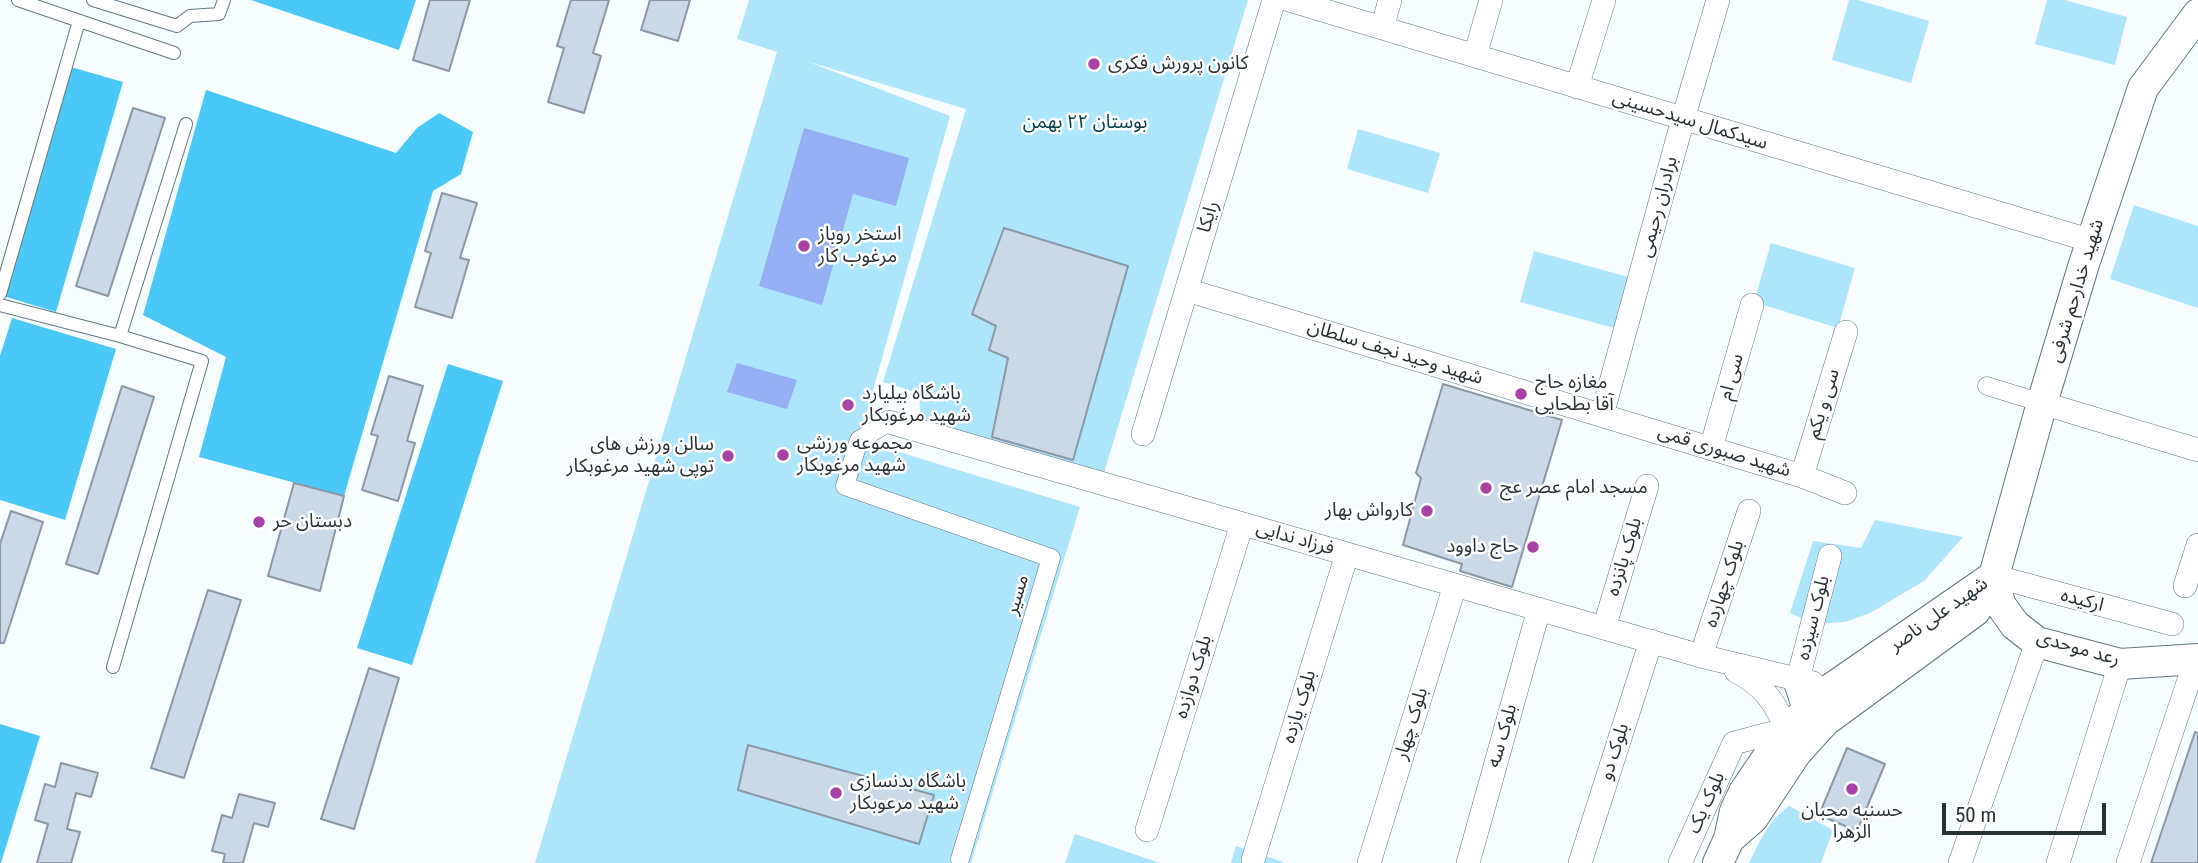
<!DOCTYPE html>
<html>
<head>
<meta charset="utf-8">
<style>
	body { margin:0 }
	#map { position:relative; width:2198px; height:863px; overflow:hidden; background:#f7fcfe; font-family:"Roboto Condensed",sans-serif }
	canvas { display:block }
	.scale { position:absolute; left:1942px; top:803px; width:164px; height:32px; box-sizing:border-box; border:4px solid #283034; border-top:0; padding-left:9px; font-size:21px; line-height:24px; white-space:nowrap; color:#283034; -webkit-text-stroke:5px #fff; paint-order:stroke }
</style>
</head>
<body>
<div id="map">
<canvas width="2198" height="863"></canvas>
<div class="scale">50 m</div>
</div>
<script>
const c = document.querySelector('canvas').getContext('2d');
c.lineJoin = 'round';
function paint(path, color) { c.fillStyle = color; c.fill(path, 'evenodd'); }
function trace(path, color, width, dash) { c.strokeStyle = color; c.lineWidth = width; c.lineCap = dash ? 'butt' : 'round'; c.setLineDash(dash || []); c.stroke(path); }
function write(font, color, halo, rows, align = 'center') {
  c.font = font + ' "Roboto Condensed","Noto Sans Arabic",sans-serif'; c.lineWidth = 5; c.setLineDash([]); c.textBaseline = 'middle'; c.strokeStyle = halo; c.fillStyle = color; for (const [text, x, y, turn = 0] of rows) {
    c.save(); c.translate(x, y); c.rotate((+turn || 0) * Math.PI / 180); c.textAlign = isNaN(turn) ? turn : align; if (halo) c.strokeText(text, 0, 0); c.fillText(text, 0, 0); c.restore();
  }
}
paint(new Path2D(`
	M749 0H1248L1102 479 921 424 919 393 883 382 966 109 806 61 950 116 859 440 1080 507 971 863H535L777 52 737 39Z
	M1849 0H1858L1929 21 1911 83 1832 60Z
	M2047 0H2064L2127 17 2115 65 2035 44Z
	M1358 129 1440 153 1428 193 1347 169Z
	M2134 205 2198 226V308L2110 279Z
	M1771 243 1855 268 1838 328 1754 302Z
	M1534 251 1628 277 1614 328 1520 302Z
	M1875 520 1963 537 1924 581 1870 613 1845 622 1815 624 1790 613 1813 541 1861 548Z
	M1789 806 1833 830 1821 863H1749C1760 841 1769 820 1789 806Z
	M1075 834 1160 863H1065Z
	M1236 846 1286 863H1231Z`), '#ade5fd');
paint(new Path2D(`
	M251 0H416L399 50Z
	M71 67 123 82 56 312 3 296Z
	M206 90 396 153 417 128 439 113 473 132 461 174 433 191 344 496 199 457 226 357 143 315Z
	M12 318 116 349 65 520 0 500V356Z
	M448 364 503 381 412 665 357 648Z
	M0 724 40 736 1 863H0Z`), '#4ac9f8');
paint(new Path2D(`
	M804 128 909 158 896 206 853 194 822 305 759 286Z
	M737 363 797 380 787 409 727 392Z`), '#94aff3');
const building = new Path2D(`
	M430 0H470L449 71 413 60Z
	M571 0H609L593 53 601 56 584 113 548 102 564 48 557 46Z
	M650 0H690L678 41 641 30Z
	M133 108 165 118 108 296 76 286Z
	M442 193 477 203 460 258 469 260 452 318 415 307 431 253 425 251Z
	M1004 228 1128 266 1073 460 992 437 1008 358 989 350 996 326 972 314Z
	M389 376 423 386 407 441 415 443 398 501 362 490 378 436 371 434Z
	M1443 384 1562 420 1512 587 1460 571 1462 564 1403 545 1421 478 1416 473Z
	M122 386 154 397 98 574 66 564Z
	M294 483 344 496 320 591 268 576Z
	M11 511 43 522 4 643H0V544Z
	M208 590 241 600 184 778 151 768Z
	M369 668 399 678 354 829 321 819Z
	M2195 732 2198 733V863H2151Z
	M748 745 934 795 919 844 738 790Z
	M1847 748 1885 764 1857 831 1819 815Z
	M61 763 98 773 91 797 76 793 67 829 80 832 71 863H37L48 824 35 820 45 784 55 787Z
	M239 794 275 803 268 827 254 823 243 863H223L225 854 212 851 222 815 232 818Z`);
paint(building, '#cad9e8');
trace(building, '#8a98a6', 2);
const service = new Path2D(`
	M18 0 174 53
	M93 0 177 26 190 16 219 14 224 0
	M0 294 79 21
	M0 305 120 336 202 361 113 667
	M120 336 186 124`);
const pedestrian = new Path2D(`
	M1987 386 2042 403
	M889 422 859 440 845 486 1051 558 960 859`);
const minor = new Path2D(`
	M1289 0 2092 241
	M1382 28 1390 0
	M1475 56 1491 0
	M1577 87 1604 0
	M1187 290 1802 476 1845 493
	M2042 403 2198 450
	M1602 415 1683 119 1718 0
	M889 422 1701 656 1813 683
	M1143 434 1274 0
	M1711 448 1752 305
	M1802 476 1846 332
	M1994 576 2172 624
	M2185 586 2198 545
	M1604 628 1647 486
	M1701 656 1749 511
	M1798 679 1830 556
	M1147 830 1242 524
	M1253 860 1347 554
	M1369 863 1455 585
	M1468 863 1539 609
	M1580 863 1651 641
	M1680 863 1734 743 1787 729C1774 701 1764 686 1736 671
	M1960 863 2037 642
	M2058 863 2120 664
	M2128 863 2193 668 2198 665`);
const tertiary = new Path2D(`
	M2198 14 2143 88 2084 264 2042 403 1994 576 2000 604 2015 625 2037 642 2120 664 2198 659
	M1798 679 1808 709 1822 719
	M1718 863 1729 839 1735 811 1744 792 1787 729 1832 688 1994 576 1984 597 1975 611 1825 721 1796 753 1753 818 1729 839`);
trace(service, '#63767e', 14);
trace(pedestrian, '#63767e', 19);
trace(minor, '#63767e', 24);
trace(tertiary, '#63767e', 32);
trace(service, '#fff', 12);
trace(pedestrian, '#fff', 18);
trace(minor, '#fff', 23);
trace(tertiary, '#fff', 30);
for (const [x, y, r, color] of [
	[1094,64,7,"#a842a6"],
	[804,246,7,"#a842a6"],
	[1521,394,7,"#a842a6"],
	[848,405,7,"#a842a6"],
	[783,455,7,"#a842a6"],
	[728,456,7,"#a842a6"],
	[1486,488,7,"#a842a6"],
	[1427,511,7,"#a842a6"],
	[259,522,7,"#a842a6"],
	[1533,547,7,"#a842a6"],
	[1852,789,7,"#a842a6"],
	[836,793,7,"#a842a6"]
]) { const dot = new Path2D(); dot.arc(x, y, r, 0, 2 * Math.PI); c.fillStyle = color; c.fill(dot); trace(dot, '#fff', 2.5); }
write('19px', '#283034', '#fff', [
	["کانون پرورش فکری",1108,64],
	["استخر روباز",818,235],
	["مرغوب کار",818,257],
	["مغازه حاج",1535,383],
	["آقا بطحایی",1535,405],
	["باشگاه بیلیارد",862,394],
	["شهید مرغوبکار",862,416],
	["مجموعه ورزشی",797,444],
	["شهید مرغوبکار",797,466],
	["سالن ورزش های",714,445,"right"],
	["توپی شهید مرغوبکار",714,467,"right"],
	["مسجد امام عصر عج",1500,488],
	["کارواش بهار",1413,511,"right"],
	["دبستان حر",273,522],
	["حاج داوود",1519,547,"right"],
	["باشگاه بدنسازی",850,782],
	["شهید مرعوبکار",850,804],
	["حسنیه محبان",1852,811,"center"],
	["الزهرا",1852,833,"center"]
], 'left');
write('19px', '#283034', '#fff', [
	["سیدکمال سیدحسینی",1690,121,17],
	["برادران رحیمی",1659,207,-75],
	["رایکا",1209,217,-73],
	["شهید خدارحم شرفی",2077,291,-73],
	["شهید وحید نجف سلطان",1395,353,17],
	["سی ام",1732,377,-74],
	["سی و یکم",1824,404,-73],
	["شهید صبوری قمی",1724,452,17],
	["فرزاد ندایی",1295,539,16],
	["بلوک پانزده",1625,557,-73],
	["بلوک چهارده",1725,584,-72],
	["مسیر",1018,595,-73],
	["ارکیده",2082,601,15],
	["شهید علی ناصر",1939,615,-35],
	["بلوک سیزده",1814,618,-76],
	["رعد موحدی",2078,649,16],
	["بلوک دوازده",1194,677,-73],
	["بلوک یازده",1300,707,-73],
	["بلوک چهار",1412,724,-73],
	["بلوک سه",1503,736,-74],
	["بلوک دو",1615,752,-72],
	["بلوک یک",1707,803,-66]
]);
write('19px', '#033d50', '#fff', [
	["بوستان ۲۲ بهمن",1085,123]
]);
</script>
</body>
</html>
